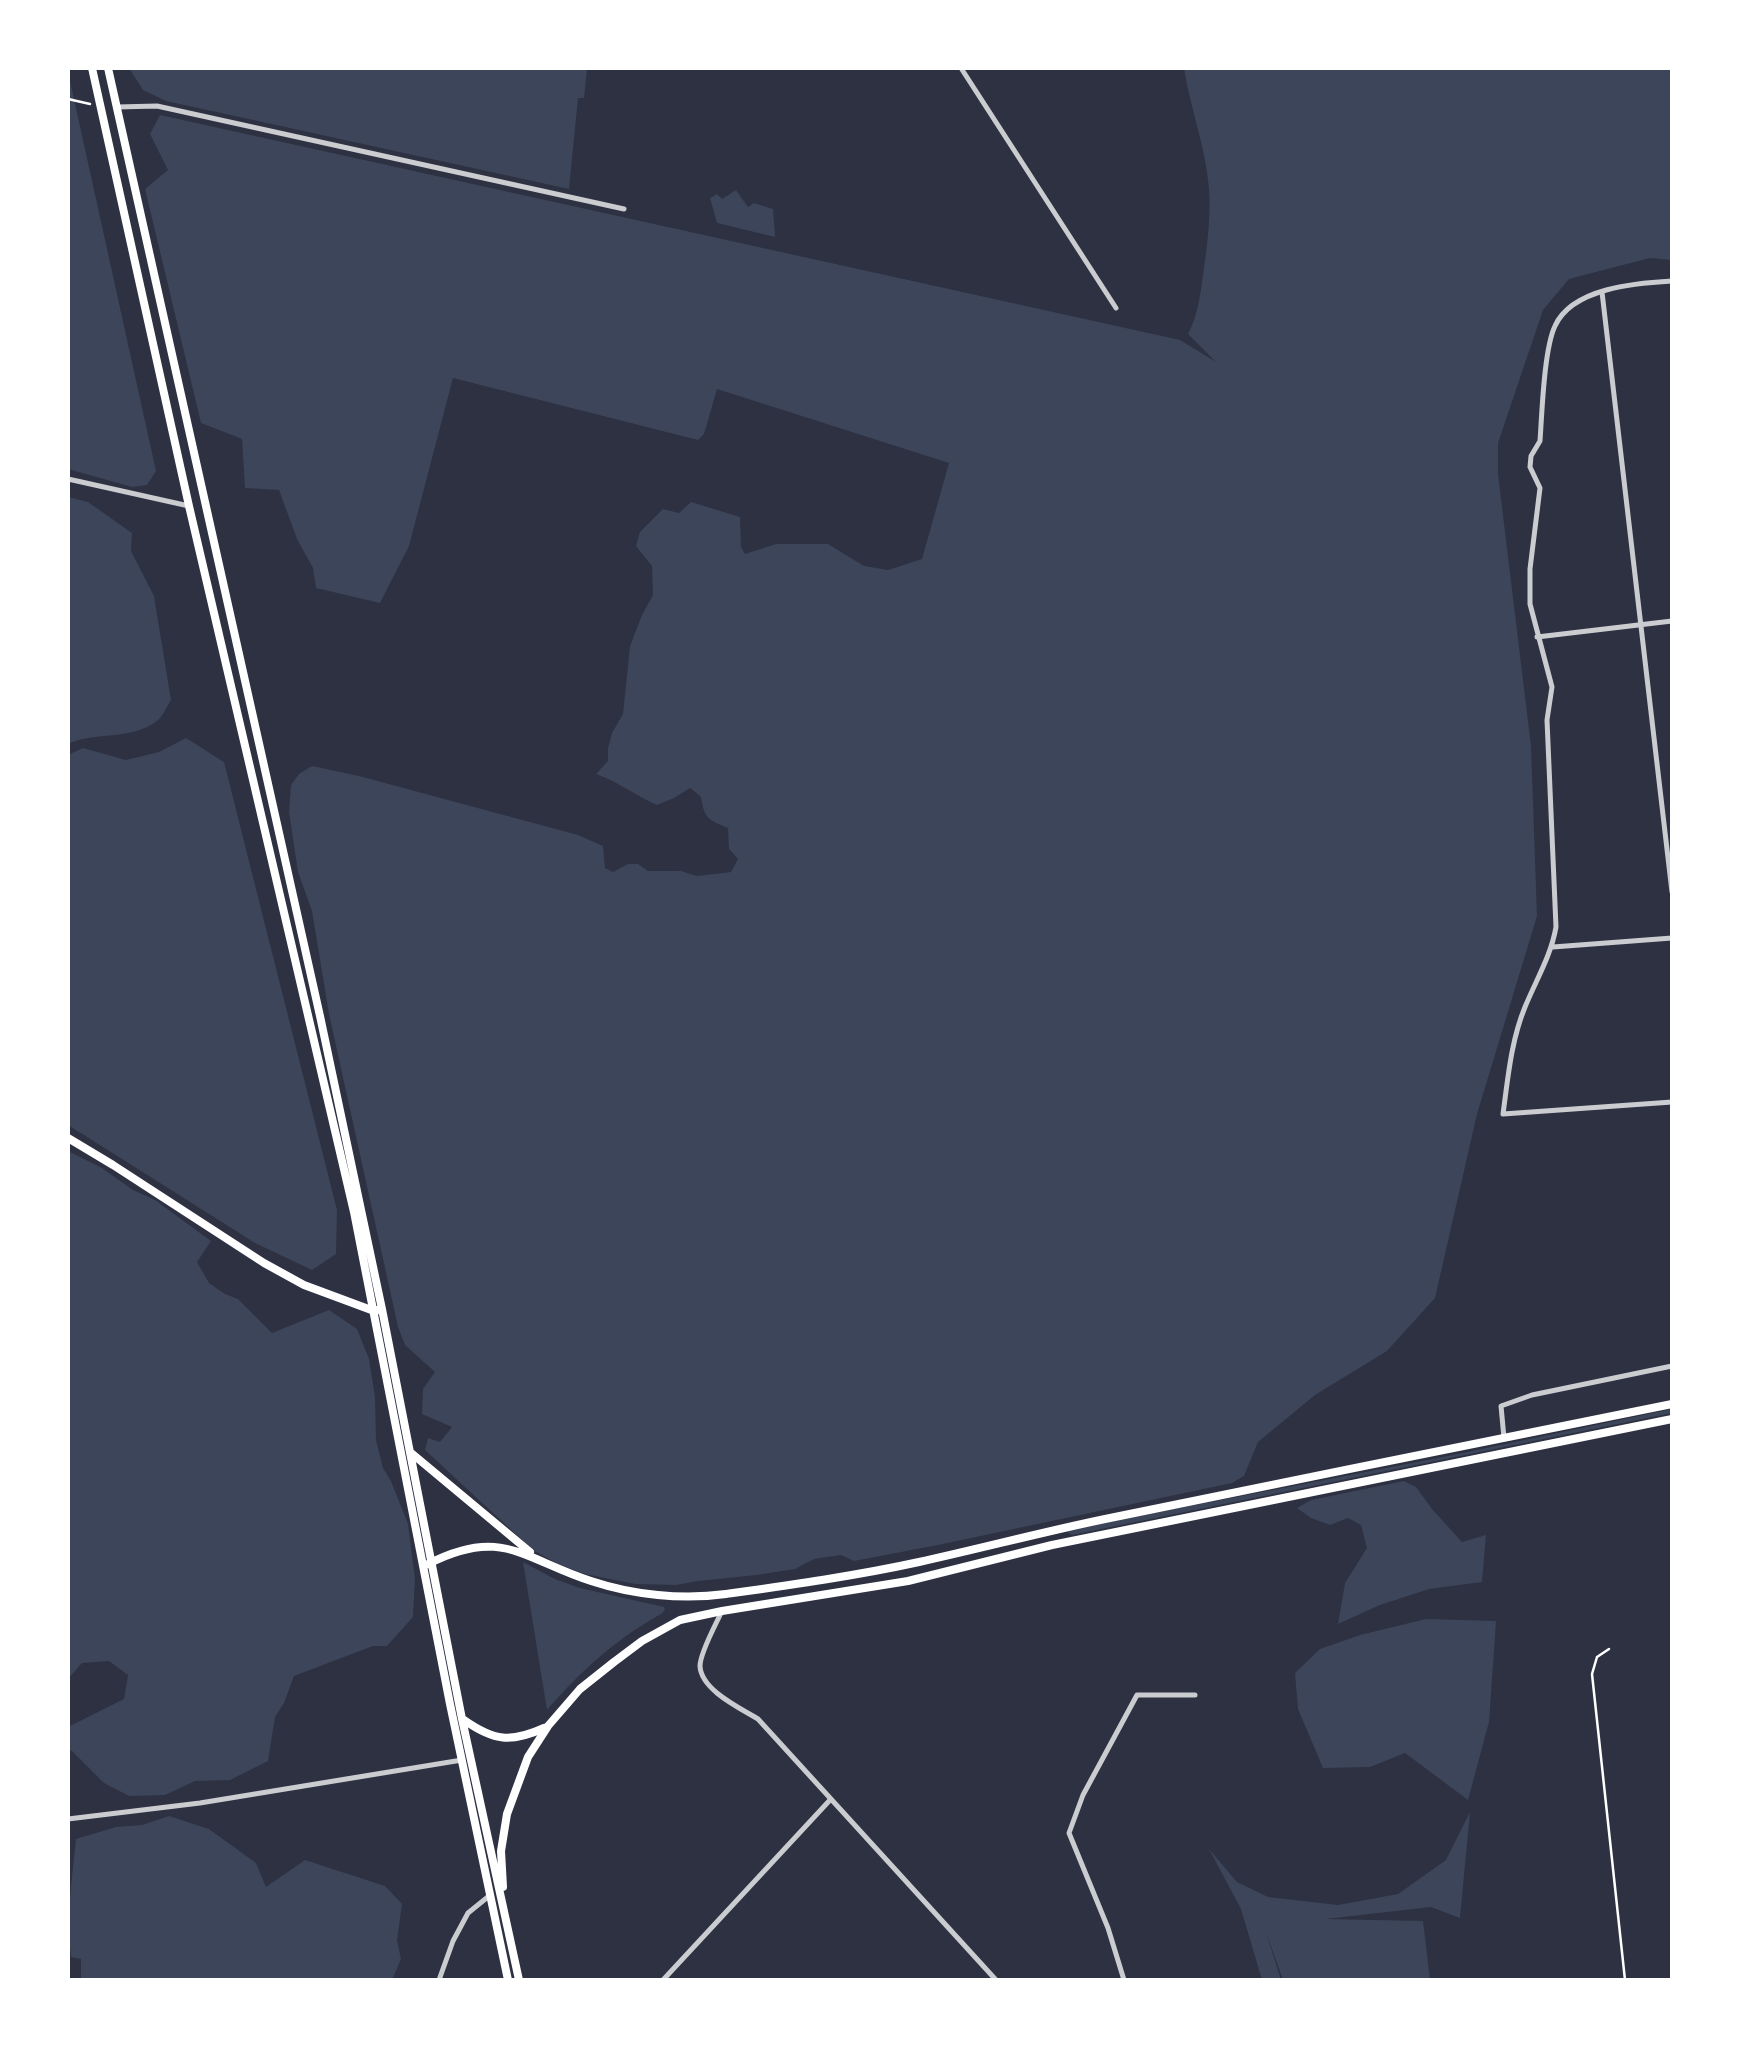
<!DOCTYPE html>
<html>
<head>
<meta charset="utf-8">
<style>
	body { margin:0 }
	#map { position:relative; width:1740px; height:2048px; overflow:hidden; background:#2d3142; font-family:"Roboto Serif",serif }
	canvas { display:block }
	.frame { position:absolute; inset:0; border:70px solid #fff; pointer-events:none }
</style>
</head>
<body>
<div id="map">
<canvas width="1740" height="2048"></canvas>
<div class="frame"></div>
</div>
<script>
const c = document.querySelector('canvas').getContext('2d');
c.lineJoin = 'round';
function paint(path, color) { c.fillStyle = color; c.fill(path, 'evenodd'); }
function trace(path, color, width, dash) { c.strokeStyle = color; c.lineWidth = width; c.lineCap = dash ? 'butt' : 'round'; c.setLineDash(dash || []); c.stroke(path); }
paint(new Path2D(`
	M129 68H587L584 98H578L569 189 166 101 143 90Z
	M1184 68H1672V260L1650 258 1569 279 1543 310 1498 443V474L1531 746 1537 916 1477 1114 1435 1298 1387 1351 1315 1395 1258 1442 1244 1476 1232 1483 938 1545 854 1561 841 1555 814 1559 795 1569 757 1575 698 1581 676 1585 635 1584 585 1574 558 1564 533 1550 425 1450 428 1438 440 1442 452 1427 422 1414 423 1389 435 1372 405 1345 398 1327 329 1014 312 911 298 872 289 812 291 785 299 774 312 766 359 776 578 835 603 846 605 868 613 872 628 864H638L648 871H681L697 876 731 872 738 859 729 849 728 828C709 820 704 819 701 797L690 788 674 798 657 805C636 796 619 782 596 774L608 761V748L612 733 623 714 630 646 642 615 653 595 652 566 636 546 640 532 663 509 679 513 691 502 740 517 741 547 745 554 776 544H828L864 566 888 570 922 559 949 463 717 389 704 434 698 440 453 378 409 546 380 603 316 588 313 568 297 539 279 490 245 488 242 439 201 423 145 189 168 170 150 134 160 115 1180 340 1216 362 1188 334C1198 315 1200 296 1203 275 1207 247 1211 217 1209 189 1206 148 1190 108 1184 68Z
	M68 72 156 471 147 485 132 487 68 469Z
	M736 190 748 207 754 203 773 209 775 237 717 223 710 198 717 194 722 199Z
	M68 497 88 502 132 533 131 551 154 596 171 700C167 706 163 716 157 721 130 741 96 731 68 744Z
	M186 738 224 762 337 1210 336 1254 312 1270 255 1243 68 1125V755L83 748 126 760 159 752Z
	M68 1151 102 1168 133 1190 155 1200 211 1241 197 1262 209 1283 225 1294 238 1299 272 1333 329 1310 357 1329 369 1359 375 1397 376 1440 383 1468 391 1481 408 1524 415 1579 413 1617 387 1646H373L294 1676 284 1703 275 1717 268 1761 230 1780 195 1781 165 1795 129 1796 104 1783 72 1751 68 1749V1726L72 1725 124 1699 128 1675 109 1661 82 1663 68 1679Z
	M1672 1409V1413L1072 1535 1067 1532 1123 1519 1448 1456Z
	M1404 1481 1416 1487 1432 1509 1462 1542 1486 1535 1482 1582 1429 1589 1380 1605 1338 1624 1345 1583 1367 1548 1361 1525 1348 1518 1330 1525 1311 1518 1297 1508 1311 1500Z
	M523 1562 555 1579 580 1588 664 1607 665 1610 661 1614C616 1639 581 1671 547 1710Z
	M1426 1619 1496 1621 1489 1722 1468 1800 1405 1753 1370 1767 1323 1768 1298 1709 1295 1673 1320 1649 1360 1635Z
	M1470 1812 1460 1918 1431 1907 1326 1919 1423 1921 1430 1980H1283L1266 1932 1281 1980H1262L1241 1909 1209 1849 1237 1882 1268 1897 1338 1905 1398 1894 1446 1860Z
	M169 1816 209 1829 256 1863 266 1887 305 1860 385 1886 402 1904 397 1940 401 1959 392 1980H81V1959L71 1957C66 1918 72 1878 76 1839L116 1827 142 1825Z`), '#3c4559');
trace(new Path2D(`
	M68 99 90 104
	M1609 1649 1597 1657 1592 1674 1625 1980`), '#fff', 2.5);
trace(new Path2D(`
	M961 68 1116 308
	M117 107 157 106 624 209
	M1672 281C1636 283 1572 288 1555 326 1544 349 1542 413 1540 441L1531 456 1530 467 1540 488 1530 569V604L1552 687 1547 720 1556 927C1551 956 1536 980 1525 1007 1511 1041 1508 1078 1503 1114L1672 1102
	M1602 292 1672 892
	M68 479 189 506
	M1537 637 1672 621
	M1553 947 1672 938
	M1504 1438 1501 1406 1532 1395 1672 1366
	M721 1613C715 1626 700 1653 700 1666 701 1690 740 1708 758 1719L996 1980
	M68 1819 200 1803 462 1760
	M439 1980 453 1941 468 1913 489 1896
	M663 1980 830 1800
	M1124 1980 1108 1928 1069 1833 1083 1795 1137 1695H1195`), '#caccd0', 5);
trace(new Path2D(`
	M92 68 189 506 354 1212 450 1704 508 1980
	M108 68 320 1016 382 1309 462 1719 519 1980
	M68 1138 113 1165 264 1263 304 1285 374 1311 378 1310
	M410 1452 530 1552
	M428 1564C502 1526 523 1559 591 1581 633 1595 682 1600 726 1594 790 1585 855 1576 919 1562 983 1548 1046 1531 1110 1518 1297 1479 1485 1442 1672 1404
	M464 1720C494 1741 511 1743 544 1728
	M503 1887 501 1851 507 1814 528 1757 548 1726 580 1689 614 1662 642 1641 680 1620 722 1611 908 1581 1052 1545 1672 1419`), '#fff', 8);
</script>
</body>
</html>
